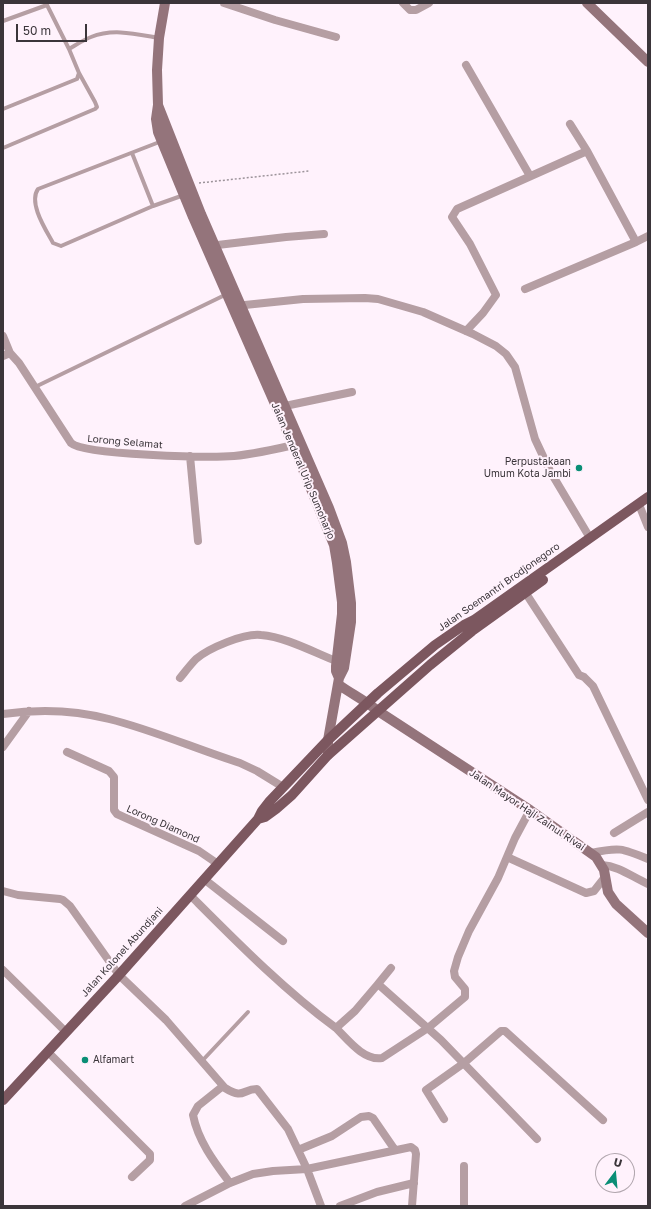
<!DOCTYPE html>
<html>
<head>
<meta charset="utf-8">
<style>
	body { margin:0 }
	#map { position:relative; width:651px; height:1209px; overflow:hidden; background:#fff2fc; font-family:"Golos Text",sans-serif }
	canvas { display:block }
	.frame { position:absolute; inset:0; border:4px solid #3b353a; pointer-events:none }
	.north { position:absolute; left:595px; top:1153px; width:40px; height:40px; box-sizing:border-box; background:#fff2fc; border:1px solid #b1a6ae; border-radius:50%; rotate:16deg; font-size:11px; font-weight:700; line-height:16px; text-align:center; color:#3b353a }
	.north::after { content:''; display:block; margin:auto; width:14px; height:18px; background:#0a8e76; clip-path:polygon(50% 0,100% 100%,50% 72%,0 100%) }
	.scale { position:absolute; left:16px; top:24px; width:71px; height:18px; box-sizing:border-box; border:2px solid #3b353a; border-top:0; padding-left:5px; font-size:12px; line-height:14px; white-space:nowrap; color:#3b353a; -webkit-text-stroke:3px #fff2fc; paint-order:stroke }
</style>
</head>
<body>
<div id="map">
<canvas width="651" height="1209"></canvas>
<div class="frame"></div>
<div class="north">U</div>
<div class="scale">50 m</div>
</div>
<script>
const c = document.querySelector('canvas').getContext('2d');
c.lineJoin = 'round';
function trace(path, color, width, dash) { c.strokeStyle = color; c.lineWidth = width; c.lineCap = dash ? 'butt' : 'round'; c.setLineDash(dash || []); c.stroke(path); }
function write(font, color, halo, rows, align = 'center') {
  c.font = font + ' "Golos Text",sans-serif'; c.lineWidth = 4; c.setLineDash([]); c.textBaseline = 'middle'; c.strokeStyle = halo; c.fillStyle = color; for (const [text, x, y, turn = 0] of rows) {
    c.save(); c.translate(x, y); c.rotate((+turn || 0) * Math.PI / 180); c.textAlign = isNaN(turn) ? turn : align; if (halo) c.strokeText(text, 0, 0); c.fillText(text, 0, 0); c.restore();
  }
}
trace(new Path2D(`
	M199 183 309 171`), '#9c939a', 1.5, [2, 2]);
trace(new Path2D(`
	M46 3 69 49
	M3 21 47 5
	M3 109 77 79 79 73 69 49C76 45 83 40 91 37 113 28 136 34 159 38
	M162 141 38 189C28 203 46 230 53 243L61 246 153 206 184 195
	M3 148 95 109 97 107 95 102 79 73
	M132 153 153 206
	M35 387 227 294
	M202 1061 248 1012`), '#b59ea3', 4);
trace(new Path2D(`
	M224 3 275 20 336 37
	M403 3 410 10H416L429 3
	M466 65 530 176
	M570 124 587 151
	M209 246 286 237 324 234
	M525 289 636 242
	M235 306 303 299 365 298 378 299 423 312 473 334 496 346 506 354 515 367 535 439 550 471 590 538
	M466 331 483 313 496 295 470 244 452 217 457 209 587 151 636 242 648 236
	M3 336 10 353
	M3 356 10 353 19 363 71 443C84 455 211 458 234 456 255 454 277 449 298 444
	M285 406 352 392
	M190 456 198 541
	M640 507 648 527
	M525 592 579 675 584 677 593 686 648 800
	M180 678C185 672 190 665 196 659 209 648 244 633 261 635 286 637 313 652 336 661
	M3 714C38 709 75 710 109 719 153 730 196 749 240 763L257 771 283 787
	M3 747 29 711
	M67 752 109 771 114 777V810L117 814 199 851 218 864
	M614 833 648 812
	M591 853C619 847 622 848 648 859
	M507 857 586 893 594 891 605 877
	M602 865C619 866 632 877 648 884
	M204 879 283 941
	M3 891 18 895 60 899 63 900 70 906 119 975 166 1020 225 1088C244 1100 242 1089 257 1089L288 1129 307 1169 321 1206
	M190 895C237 942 283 989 336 1028L355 1011 378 984 441 1040 537 1139
	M3 970 66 1032
	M378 984 391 968
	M336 1028C348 1040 364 1061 382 1058L428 1028 465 997V989L455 977 454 971 458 957 469 931 498 878 515 838 530 810
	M48 1052 150 1154V1160L132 1177
	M223 1086 198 1106 193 1115C198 1141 215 1163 230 1183
	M444 1119 426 1090 464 1063 501 1031H505L603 1120
	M298 1150 332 1136 361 1117 369 1116 373 1118 395 1150
	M185 1206 230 1183 253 1174 273 1171 307 1169 411 1147 415 1150 416 1154 412 1206
	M340 1206 377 1192 414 1183
	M464 1206V1166`), '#b59ea3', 8);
trace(new Path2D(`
	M165 3 159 38 157 70 158 105 156 119 158 132 193 217 293 445 334 545 337 563 342 602V614L336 666V671L339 678
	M587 3 648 62
	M158 105 201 214 329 508 342 543 346 562 351 603V622L344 668 339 678 328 740V755
	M339 685C352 694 366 701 378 711L530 810 596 857 604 870 608 892 616 904 648 933`), '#94747b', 10);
trace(new Path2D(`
	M258 819 265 817 276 809 292 795 328 755 430 665 472 631 543 580
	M3 1100 119 975 258 819 262 811 269 802 328 740 378 693 435 645 464 625 474 620 648 497`), '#7c575f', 10);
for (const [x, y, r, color] of [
	[579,468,4,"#0a8e76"],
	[85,1060,4,"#0a8e76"]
]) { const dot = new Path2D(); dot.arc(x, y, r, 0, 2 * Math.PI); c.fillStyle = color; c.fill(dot); trace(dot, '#fff2fc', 1.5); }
write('10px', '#3b353a', '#fff2fc', [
	["Lorong Selamat",125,442,5],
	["Jalan Jenderal Urip Sumoharjo",303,471,67],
	["Jalan Soemantri Brodjonegoro",499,587,-35],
	["Jalan Mayor Haji Zainul Rivai",527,810,34],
	["Lorong Diamond",163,824,24],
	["Jalan Kolonel Abundjani",122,952,-48]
]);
write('10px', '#3b353a', '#fff2fc', [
	["Perpustakaan",571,462],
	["Umum Kota Jambi",571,474],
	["Alfamart",93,1060,"left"]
], 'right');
</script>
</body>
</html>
